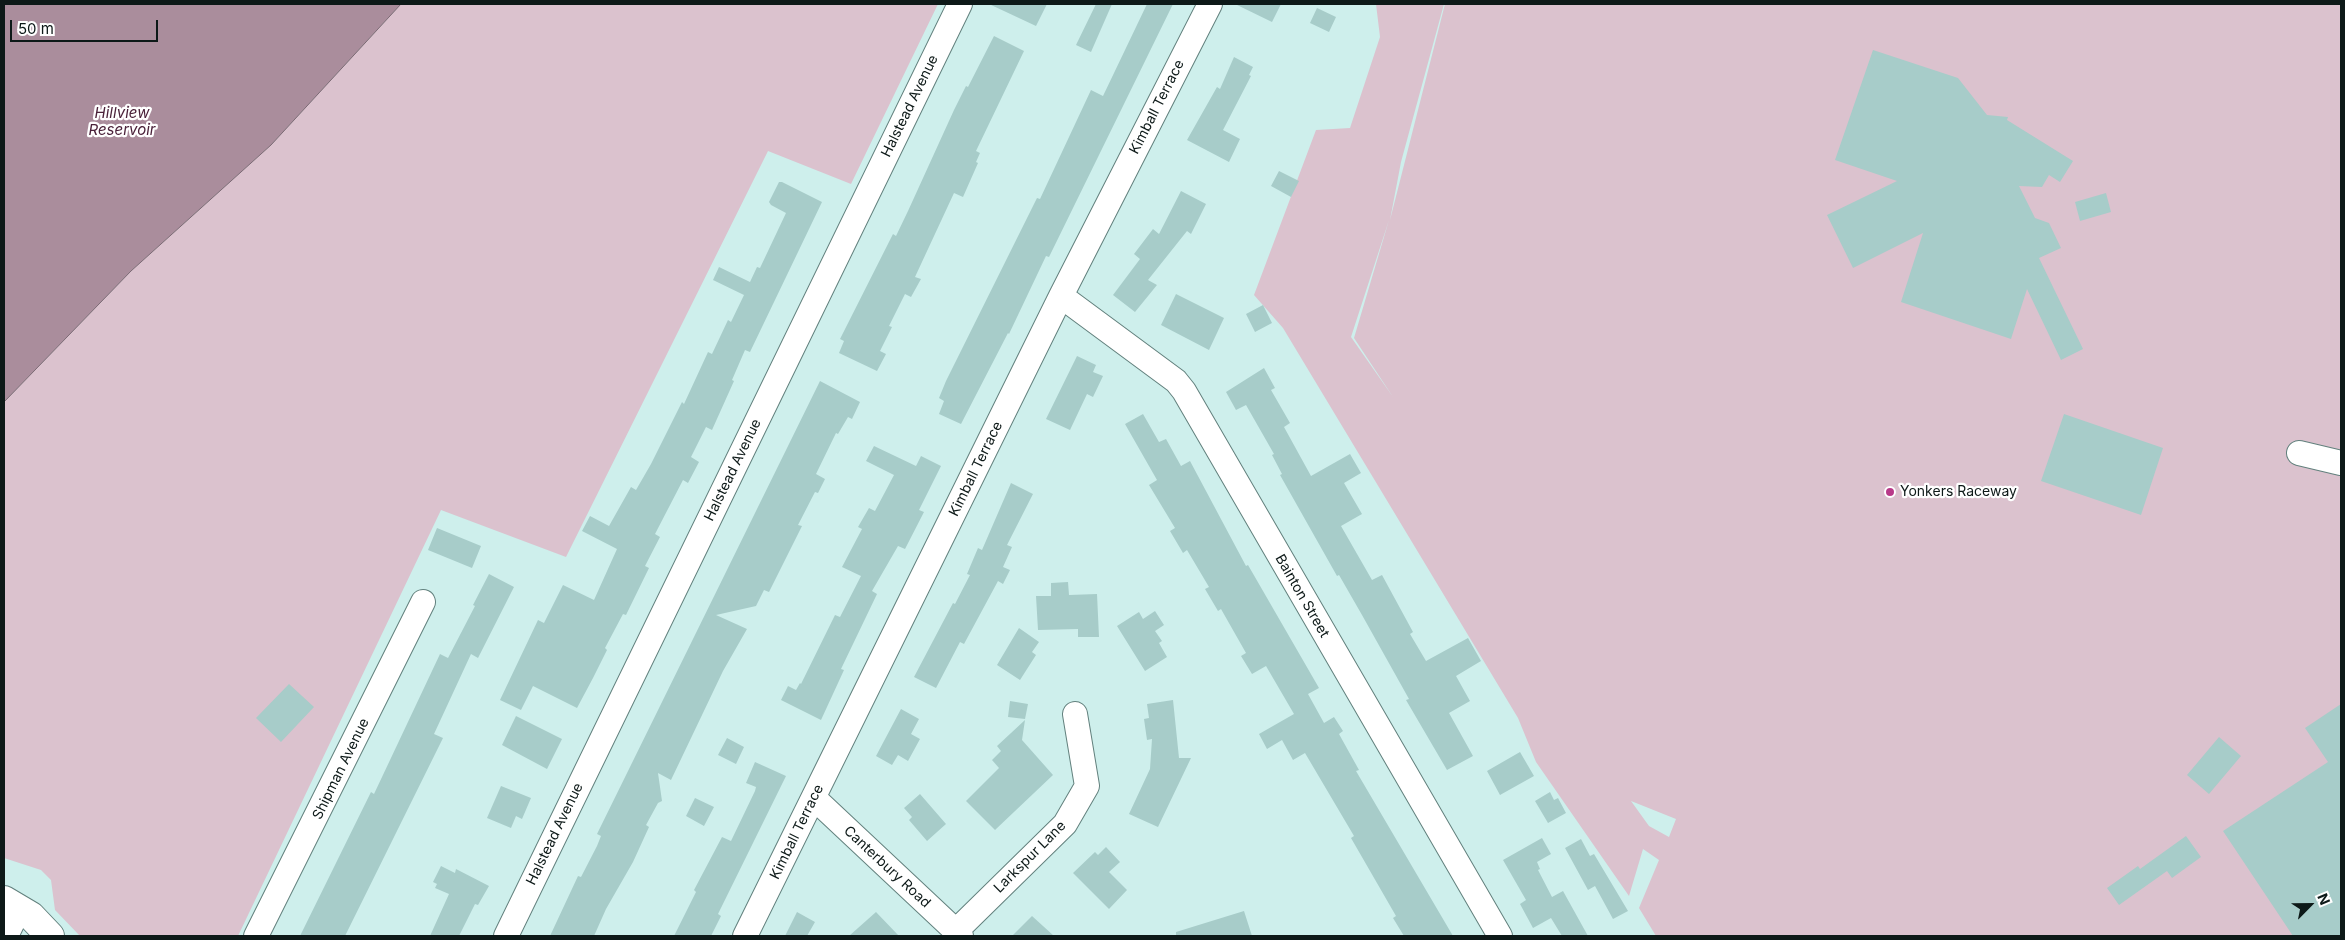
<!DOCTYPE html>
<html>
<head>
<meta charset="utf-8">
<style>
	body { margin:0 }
	#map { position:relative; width:2345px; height:940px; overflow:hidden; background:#ceefec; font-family:Inter,sans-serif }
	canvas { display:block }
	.frame { position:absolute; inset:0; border:5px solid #0d1918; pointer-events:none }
	.north { position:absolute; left:2285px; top:880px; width:50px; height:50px; -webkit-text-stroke:4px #fff; paint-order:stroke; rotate:67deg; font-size:14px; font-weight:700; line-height:20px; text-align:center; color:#0d1918 }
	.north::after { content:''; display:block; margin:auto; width:18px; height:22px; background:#0d1918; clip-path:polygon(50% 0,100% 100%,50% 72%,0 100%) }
	.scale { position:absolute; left:10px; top:20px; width:148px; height:22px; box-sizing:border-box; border:2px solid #0d1918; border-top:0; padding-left:6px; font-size:15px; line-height:18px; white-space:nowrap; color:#0d1918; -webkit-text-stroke:4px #fff; paint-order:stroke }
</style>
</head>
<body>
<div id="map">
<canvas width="2345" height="940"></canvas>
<div class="frame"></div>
<div class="north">N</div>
<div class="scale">50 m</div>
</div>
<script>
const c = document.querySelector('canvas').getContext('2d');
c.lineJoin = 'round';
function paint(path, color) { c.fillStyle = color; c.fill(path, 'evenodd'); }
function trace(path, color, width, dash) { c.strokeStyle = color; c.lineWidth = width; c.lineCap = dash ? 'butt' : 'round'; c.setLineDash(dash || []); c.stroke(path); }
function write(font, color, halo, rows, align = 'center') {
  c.font = font + ' Inter,sans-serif'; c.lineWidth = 4.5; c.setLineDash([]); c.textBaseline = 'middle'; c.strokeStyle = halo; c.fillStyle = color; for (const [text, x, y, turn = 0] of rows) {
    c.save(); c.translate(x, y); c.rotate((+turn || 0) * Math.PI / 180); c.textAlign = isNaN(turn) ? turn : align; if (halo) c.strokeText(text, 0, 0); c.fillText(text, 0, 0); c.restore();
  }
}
paint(new Path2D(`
	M401 4H938L851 184 768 151 566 557 441 510 238 936H80L55 910 51 880 41 870 4 858V402L131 271 271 145Z
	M1376 4H1444L1401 162 1390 220 1445 4H2341V936H1656L1639 908 1659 860 1643 849 1629 896 1536 762 1518 718 1283 328 1254 295 1316 130 1350 128 1380 37ZM1389 220 1354 338 1393 397 1351 337ZM1631 801 1676 819 1669 837 1649 826Z`), '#dbc2ce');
const water = new Path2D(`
	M4 4H401L271 145 131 271 4 402Z`);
paint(water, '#aa8d9c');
trace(water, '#7b6a74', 1);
paint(new Path2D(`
	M989 4H1047L1036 26Z
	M1096 4H1112L1091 52 1076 45Z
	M1147 4H1173L1049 257 1046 256 1009 334 1008 333 961 424 939 414 944 401 939 398 946 381 1037 198 1040 199 1091 90 1103 96Z
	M1235 4H1281L1272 22Z
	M1317 8 1336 17 1329 32 1310 23Z
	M994 36 1024 51 976 151 980 153 976 162 978 163 963 197 954 193 915 277 921 279 911 297 905 294 889 326 892 327 880 351 886 354 877 371 839 353 844 341 840 339 893 234 896 236 908 211 954 110 966 86 968 87Z
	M1873 50 1958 78 1987 115 2008 117 2007 120 2073 161 2060 182 2049 175 2042 187 2019 186 2035 218 2049 223 2061 248 2039 258 2083 349 2061 360 2027 289 2011 339 1901 302 1923 233 1853 268 1827 215 1897 181 1835 160Z
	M1234 57 1253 67 1249 75 1251 76 1223 130 1240 139 1229 162 1187 140 1217 87 1220 89Z
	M1279 171 1299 181 1291 197 1271 186Z
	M779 182H782L822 202 750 352 745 350 732 380 734 381 712 430 706 427 691 457 699 462 688 483 683 480 655 534 660 537 645 566 649 568 626 615 623 614 605 648 607 650 593 678 577 708 533 686 521 710 500 700 538 620 544 623 563 585 594 600 617 549 582 531 590 516 609 526 631 487 636 490 651 464 682 402 684 404 708 352 712 354 728 320 731 322 744 295 713 280 719 267 750 282 757 267 760 268 786 213 771 205 769 202Z
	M1181 191 1206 204 1191 234 1187 231 1148 280 1157 285 1135 312 1113 295 1140 259 1134 254 1153 229 1159 234Z
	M2106 193 2111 212 2080 221 2075 202Z
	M1176 294 1224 318 1209 350 1161 325Z
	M1263 305 1272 323 1255 332 1246 314Z
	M1077 356 1096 365 1093 372 1103 376 1093 397 1087 394 1070 430 1046 419Z
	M1264 368 1275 388 1271 390 1290 423 1284 427 1311 476 1350 454 1361 473 1344 483 1362 514 1341 526 1372 580 1382 575 1413 632 1410 634 1426 661 1468 638 1481 661 1456 676 1470 701 1449 713 1473 756 1447 770 1406 700 1409 699 1362 615 1339 575 1337 576 1280 475 1282 474 1272 455 1274 454 1246 405 1236 410 1226 392Z
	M820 381 860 402 852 419 848 417 838 434 836 433 816 474 825 479 818 493 815 492 798 525 802 526 769 592 764 590 756 606 716 615 747 629 723 671 671 780 658 773 662 801 658 803 646 825 649 827 633 862 606 909 594 936H550L578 876 581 877 597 846 601 836 597 834Z
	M1143 414 1159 442 1166 439 1181 466 1190 461 1246 566 1248 565 1319 688 1308 694 1324 723 1334 717 1343 731 1339 734 1359 770 1356 771 1453 936H1404L1393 918 1396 916 1351 838 1354 836 1305 753 1293 760 1282 740 1267 749 1259 734 1294 714 1266 666 1252 674 1241 656 1246 653 1221 609 1218 611 1205 589 1209 587 1187 550 1183 553 1170 531 1175 528 1149 485 1157 480 1125 424Z
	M2064 414 2163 448 2141 515 2041 481Z
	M874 446 916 466 921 456 941 466 919 510 924 512 905 549 898 546 872 591 877 594 841 669 844 670 821 720 781 700 788 686 796 690 800 683 801 684 835 615 840 617 861 576 842 567 862 529 858 527 869 508 875 511 894 475 866 461Z
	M1011 483 1033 494 1007 545 1012 547 1003 567 1010 570 1003 584 998 581 964 644 960 642 936 688 914 677 953 603 955 604 970 575 967 574 978 548 982 550Z
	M437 528 481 546 472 568 428 550Z
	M489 574 514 587 478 658 471 654 434 734 443 738 345 936H300L371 792 374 794 440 654 448 658 475 606 473 605Z
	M1068 582 1069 595 1097 594 1099 637H1078V629L1038 630 1036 596H1051V583Z
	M1155 611 1164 625 1155 631 1162 641 1159 643 1167 657 1145 671 1117 626 1139 612 1143 619Z
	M1019 628 1039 642 1032 652 1036 655 1020 680 997 665Z
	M289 684 314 707 281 742 256 718Z
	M1173 700 1179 758H1191L1158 827 1129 814 1150 769 1152 739 1147 740 1144 719 1149 718 1147 704Z
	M1010 701 1028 704 1025 719 1008 717Z
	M2341 704V936H2293L2223 831 2328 762 2305 728Z
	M901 709 919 719 911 734 920 739 908 761 898 755 892 765 876 756Z
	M516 716 562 739 547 769 502 745Z
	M1025 720 1022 740 1053 775 995 830 966 801 999 768 992 760 1001 751 997 746Z
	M2219 737 2241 756 2209 794 2187 775Z
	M727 738 744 747 736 764 718 755Z
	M1520 752 1534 776 1500 795 1487 771Z
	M755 762 786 776 718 914 721 916 711 936H674L696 892 694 890 722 837 731 841 755 791 756 787 746 783Z
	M501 786 531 798 522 819 516 816 511 828 487 818Z
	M1550 792 1554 800 1558 798 1566 813 1548 823 1535 801Z
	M920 794 946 824 927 841 909 820 912 817 904 808Z
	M695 798 714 807 704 826 686 816Z
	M2186 836 2201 857 2172 878 2167 871 2119 905 2107 888 2138 866 2140 869Z
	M1542 838 1551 854 1537 862 1540 869 1538 870 1552 897 1563 891 1588 936H1562L1551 918 1533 928 1520 904 1526 900 1503 860Z
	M1581 839 1590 856 1594 854 1628 911 1613 919 1595 886 1588 890 1565 848Z
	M1106 847 1120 862 1109 872 1127 890 1109 909 1073 873 1095 852 1098 855Z
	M441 866 455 873 456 869 489 886 478 905 475 904 459 936H430L449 894 435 888 437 884 433 882Z
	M1244 911 1252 936H1176V932Z
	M797 912 815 922 807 936H785Z
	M876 912 899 936H849Z
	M1032 916 1054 936H1012Z`), '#a7ccc9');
const street = new Path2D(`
	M1061 296 1176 381 1184 391 1500 936
	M2299 453 2341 463
	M814 798 961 936
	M956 931 1065 824 1087 786 1075 714
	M6 936 19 909
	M256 936 423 602
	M506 936 960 4
	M745 936 1061 296 1210 4`);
const secondary = new Path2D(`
	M4 900 31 916 50 936`);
trace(street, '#62807d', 26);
trace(secondary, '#62807d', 30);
trace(street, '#fff', 24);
trace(secondary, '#fff', 28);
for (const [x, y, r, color] of [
	[1890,492,5,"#b83a89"]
]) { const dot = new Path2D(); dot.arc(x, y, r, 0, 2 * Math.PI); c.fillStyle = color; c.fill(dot); trace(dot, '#fff', 2); }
write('14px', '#0d1918', '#fff', [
	["Halstead Avenue",910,106,-64],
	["Kimball Terrace",1157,107,-63],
	["Kimball Terrace",976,469,-64],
	["Halstead Avenue",733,470,-64],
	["Bainton Street",1302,596,60],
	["Shipman Avenue",341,769,-64],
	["Kimball Terrace",797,832,-64],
	["Halstead Avenue",555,834,-64],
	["Larkspur Lane",1030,857,-45],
	["Canterbury Road",887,867,43]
]);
write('14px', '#0d1918', '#fff', [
	["Yonkers Raceway",1900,492]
], 'left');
write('italic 15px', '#4b223a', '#fff', [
	["Hillview",122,113],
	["Reservoir",122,130]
]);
</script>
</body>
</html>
